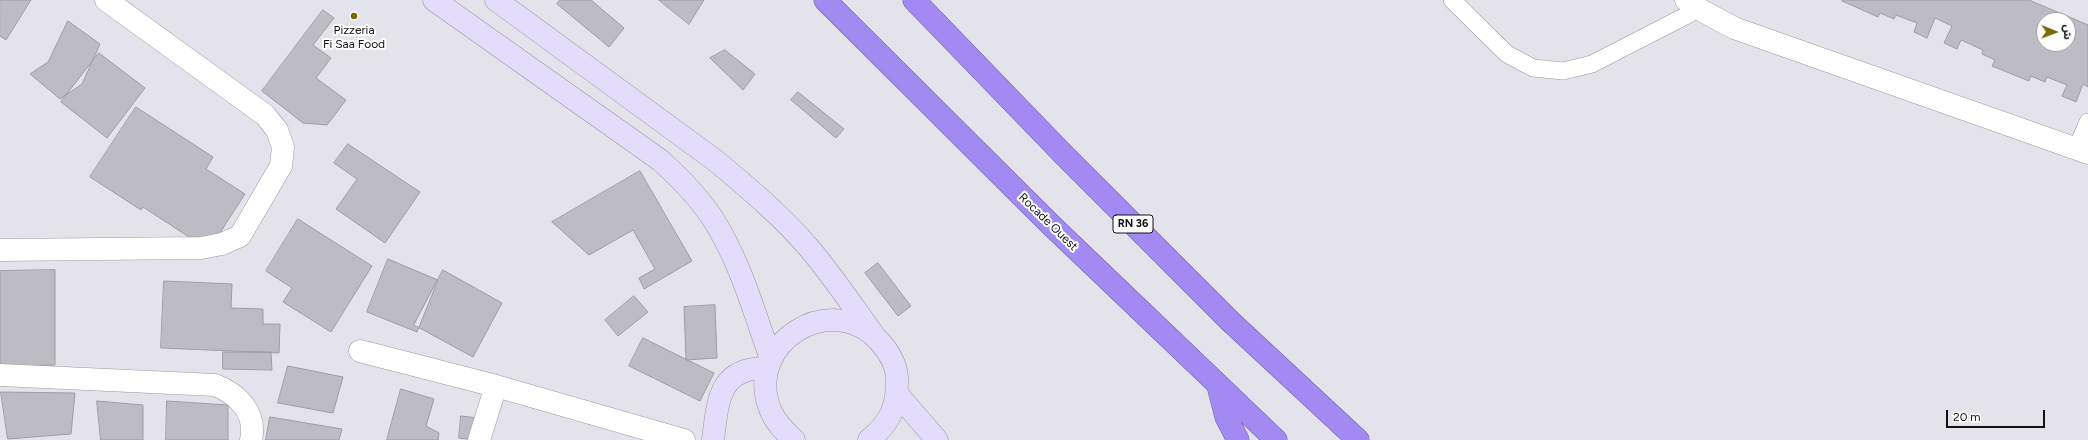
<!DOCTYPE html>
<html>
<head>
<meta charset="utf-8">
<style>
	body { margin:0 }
	#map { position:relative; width:2088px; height:440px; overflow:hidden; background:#e4e3eb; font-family:Figtree,"Noto Sans Arabic",sans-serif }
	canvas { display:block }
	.north { position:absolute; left:2036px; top:12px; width:40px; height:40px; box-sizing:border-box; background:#fff; border:1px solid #a0a0a1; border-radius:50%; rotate:91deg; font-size:11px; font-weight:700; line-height:16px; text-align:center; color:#121214 }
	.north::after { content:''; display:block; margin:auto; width:14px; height:18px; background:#776b04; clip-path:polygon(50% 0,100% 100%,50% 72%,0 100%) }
	.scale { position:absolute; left:1946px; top:410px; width:99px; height:18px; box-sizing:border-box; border:2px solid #121214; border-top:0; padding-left:5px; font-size:12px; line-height:14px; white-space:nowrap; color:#121214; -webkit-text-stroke:3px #fff; paint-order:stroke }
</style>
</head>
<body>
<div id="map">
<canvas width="2088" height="440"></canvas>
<div class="north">ش</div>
<div class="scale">20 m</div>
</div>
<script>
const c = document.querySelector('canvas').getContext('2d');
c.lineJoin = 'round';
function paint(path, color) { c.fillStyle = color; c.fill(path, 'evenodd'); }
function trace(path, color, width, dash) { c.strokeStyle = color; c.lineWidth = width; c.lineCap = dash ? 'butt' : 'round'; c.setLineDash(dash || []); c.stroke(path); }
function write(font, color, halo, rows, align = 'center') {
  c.font = font + ' Figtree,sans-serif'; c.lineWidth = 4; c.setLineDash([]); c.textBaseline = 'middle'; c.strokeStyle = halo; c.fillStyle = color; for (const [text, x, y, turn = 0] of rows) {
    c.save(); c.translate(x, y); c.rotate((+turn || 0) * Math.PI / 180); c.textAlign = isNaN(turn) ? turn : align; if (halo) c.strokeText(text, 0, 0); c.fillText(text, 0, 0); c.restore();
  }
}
const building = new Path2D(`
	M0 0H31L6 40 0 36Z
	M560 0H591L624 28 609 47 557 4Z
	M659 0H704L689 24Z
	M1843 0H2029L2088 25V87L2083 84 2076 102 2062 96 2067 85 2047 77 2045 82 2031 76 2029 81 1992 66 1995 60 1982 54 1983 50 1961 40 1957 49 1944 43 1952 26 1935 18 1927 38 1914 32 1917 23 1896 15 1894 19 1880 13 1878 17 1842 1ZM2044 20H2068V44H2044Z
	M323 10 334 18 313 45 331 58 316 78 346 100 327 125 303 123 262 91Z
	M68 21 100 44 82 84 60 99 30 74 48 62Z
	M725 50 755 74 743 90 710 58Z
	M99 53 145 88 107 138 61 102Z
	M798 92 844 129 836 138 791 100Z
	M136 107 213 157 206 169 245 194 209 250 143 207 141 210 90 177Z
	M348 144 420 192 385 243 336 209 357 179 334 163Z
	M640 171 692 261 644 289 639 278 655 269 633 230 589 255 552 222Z
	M298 219 372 266 331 332 283 302 292 288 266 271Z
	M388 259 438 280 417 332 367 312Z
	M878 263 911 306 898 316 865 273Z
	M55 270V365L0 366V271Z
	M443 270 502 303 473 357 414 325Z
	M164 281 232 284 231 308 263 309V324H280L279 353 161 348Z
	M634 296 648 312 618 336 605 320Z
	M715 305 717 358 686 360 684 307Z
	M643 338 714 373 700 401 629 366Z
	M223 352H271L272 370 223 369Z
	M288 366 343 377 333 413 278 403Z
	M401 389 434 399 426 426 439 433 438 440H387Z
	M1 392 75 393 71 434 8 439Z
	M97 401 143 405V440H101Z
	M167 401 228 405V440H166Z
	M461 416 478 418 476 440 459 438Z
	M270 417 342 429 339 440H266Z`);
paint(building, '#bdbcc4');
trace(building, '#9e9da5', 1);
const lane = new Path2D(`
	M1452 0 1507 54 1533 68 1563 71 1592 64 1699 9
	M2076 150 2088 122`);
const street = new Path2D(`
	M1686 0 1699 9 1734 28 2088 153
	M0 250 201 248 222 244 240 236 281 166 283 147 277 130 265 115 106 0
	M360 351 496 386 684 440
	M0 375 215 385C238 394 257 413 251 440
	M479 440 496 386`);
const secondary = new Path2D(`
	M434 0 660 160C680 178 698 196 713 219 740 261 754 312 771 359
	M496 0 716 161C748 188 782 216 809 248 832 275 852 305 873 334
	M898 395 937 440
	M713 440C718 401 718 367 768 368
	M794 440C784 431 775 422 770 409 744 343 832 288 880 342 888 351 896 364 897 377 898 405 891 422 869 440`);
const highway = new Path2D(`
	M825 0 1051 225 1276 440
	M914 0 1064 155 1231 322 1358 440
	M1218 386 1226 417 1238 440`);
trace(lane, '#9998a0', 18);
trace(street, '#9998a0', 23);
trace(secondary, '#9998a0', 23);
trace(highway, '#7060a4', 23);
trace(lane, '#fff', 17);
trace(street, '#fff', 22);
trace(secondary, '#e3dcfb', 22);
trace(highway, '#a28af2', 22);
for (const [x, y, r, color] of [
	[354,16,4,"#776b04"]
]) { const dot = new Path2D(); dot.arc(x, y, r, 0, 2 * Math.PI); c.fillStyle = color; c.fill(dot); trace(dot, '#fff', 1.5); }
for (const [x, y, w] of [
	[1133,224,40]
]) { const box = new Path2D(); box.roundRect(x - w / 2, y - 9, w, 18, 3); c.fillStyle = '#fff'; c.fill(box); trace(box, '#121214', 1); }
write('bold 11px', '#121214', null, [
	["RN 36",1133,224]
]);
write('12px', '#121214', '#fff', [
	["Pizzeria",354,30],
	["Fi Saa Food",354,44]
]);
write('12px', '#121214', '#fff', [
	["Rocade Ouest",1048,222,44]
]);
</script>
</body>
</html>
